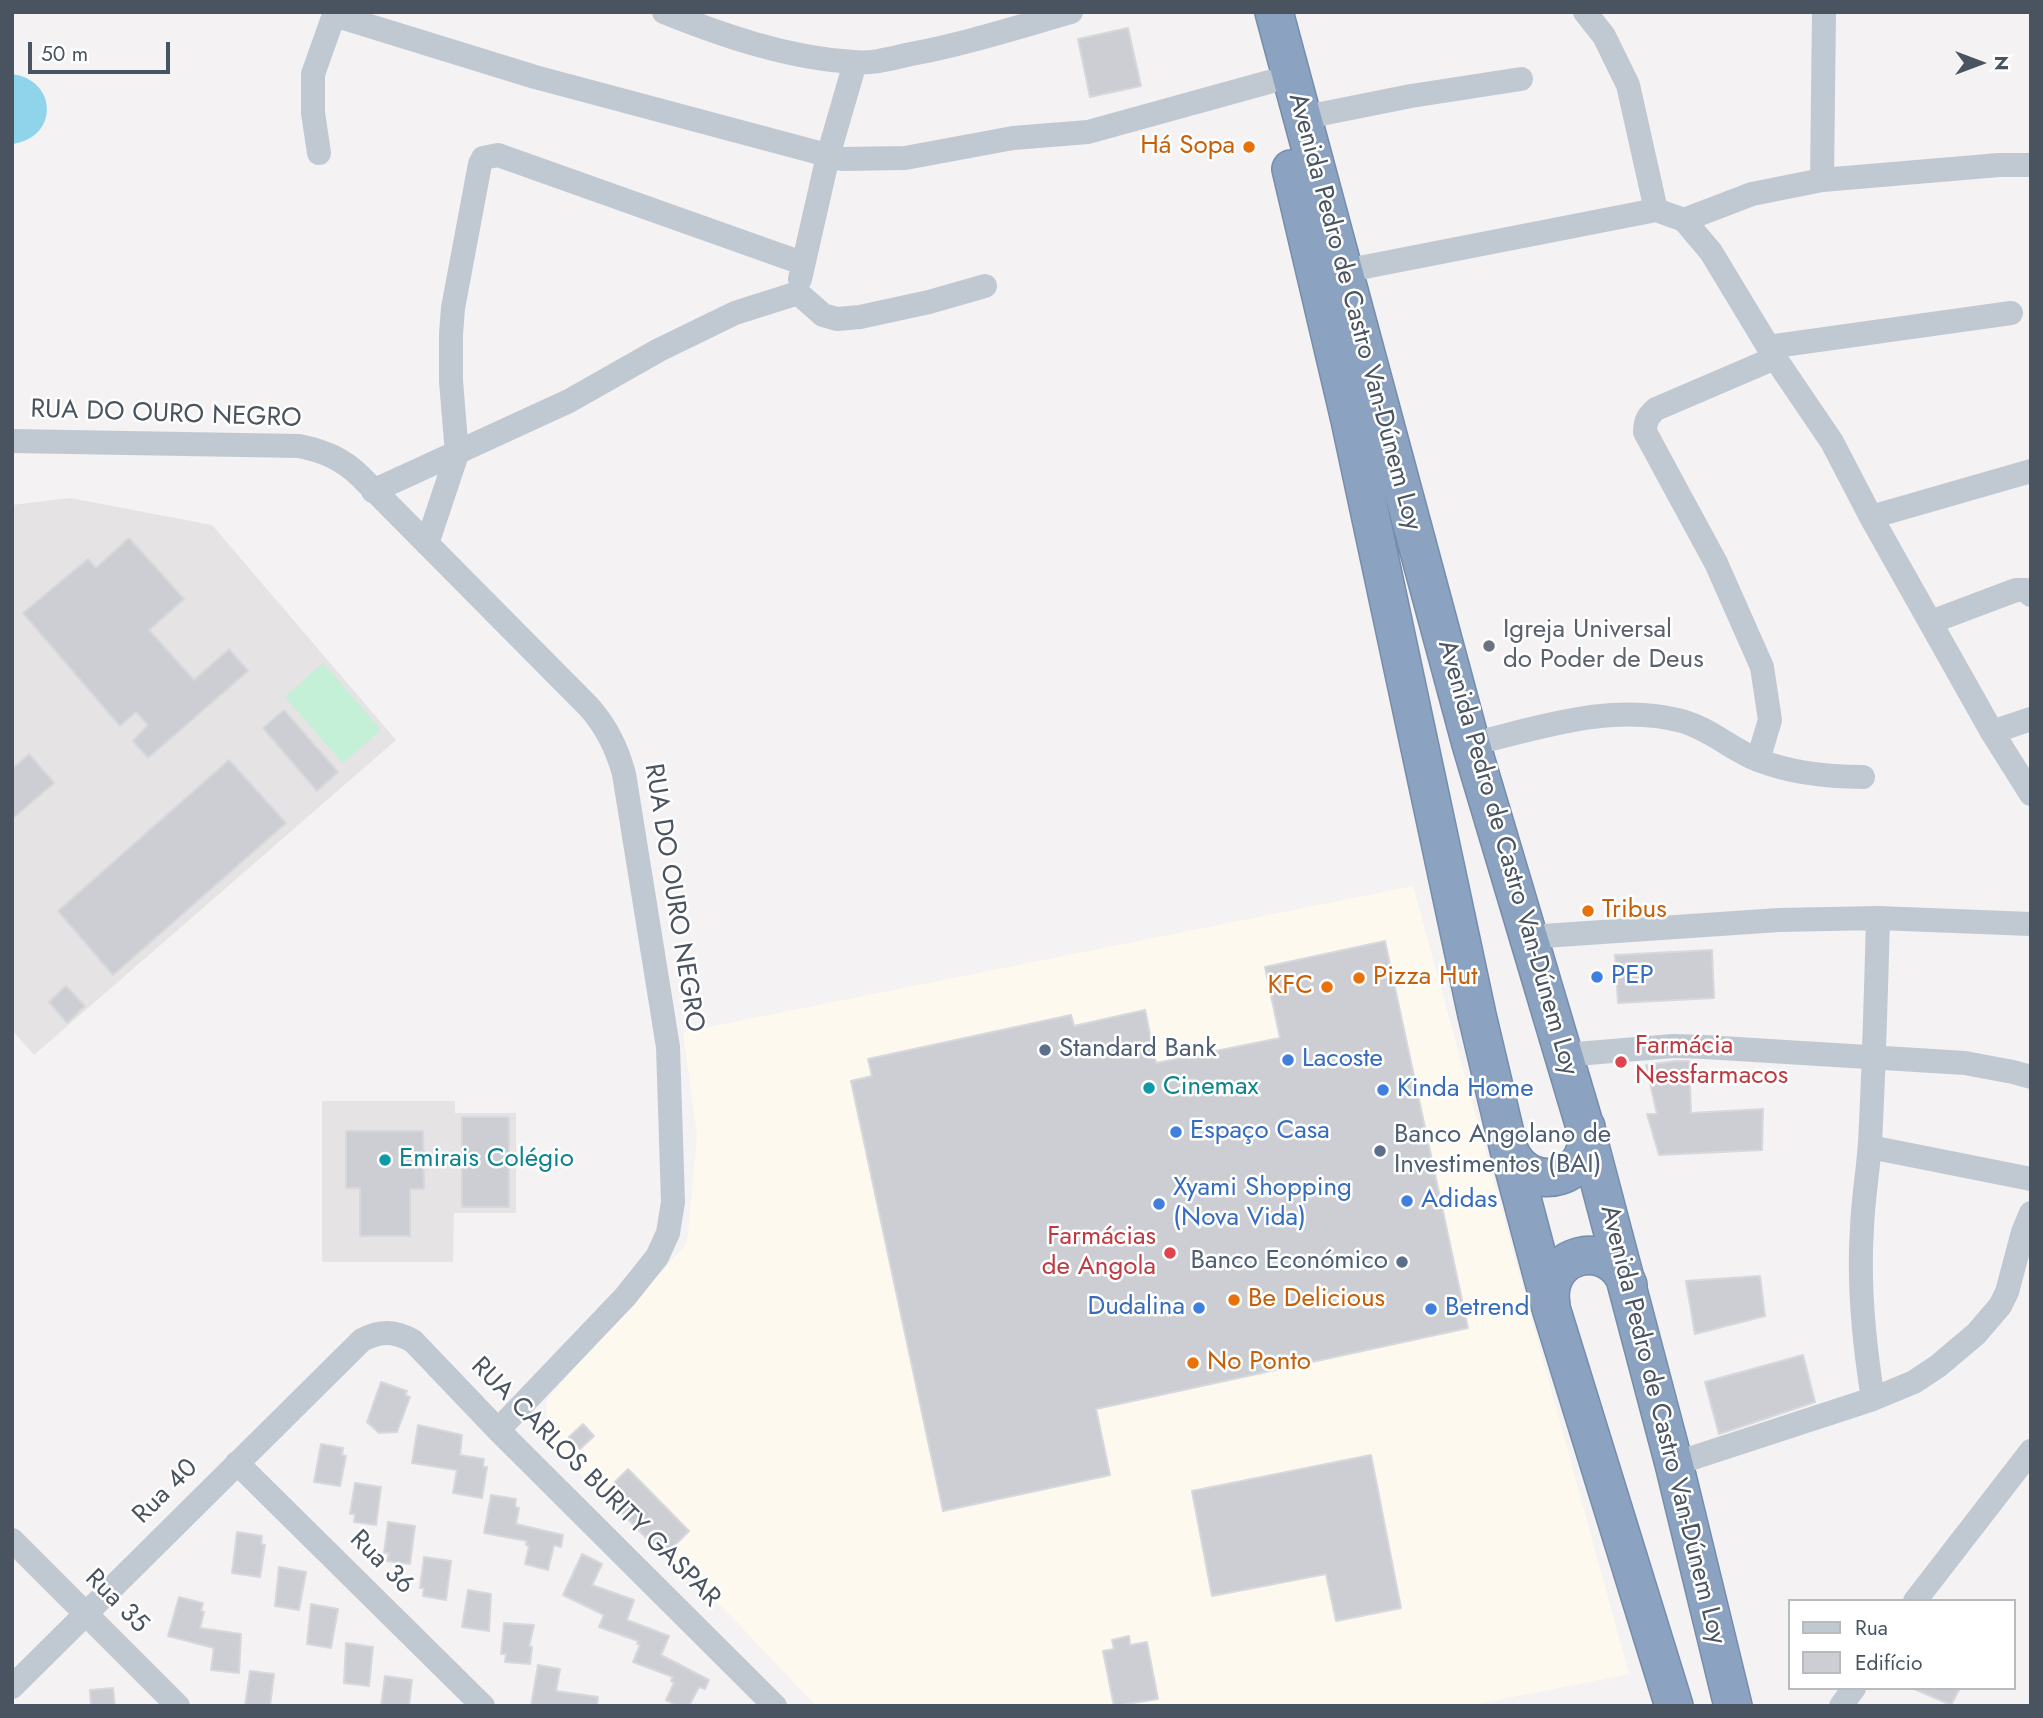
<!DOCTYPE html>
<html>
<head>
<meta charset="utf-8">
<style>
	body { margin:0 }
	#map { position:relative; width:2043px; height:1718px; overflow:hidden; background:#f4f2f2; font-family:Jost,sans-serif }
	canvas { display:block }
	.frame { position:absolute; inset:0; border:14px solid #4a5460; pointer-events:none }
	.legend { position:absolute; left:1788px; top:1599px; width:228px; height:91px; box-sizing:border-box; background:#fff; border:2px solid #b7bbbf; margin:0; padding:9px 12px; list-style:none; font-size:21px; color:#4a5460 }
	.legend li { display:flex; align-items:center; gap:14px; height:35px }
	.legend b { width:35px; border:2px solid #b7bbbf }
	.north { position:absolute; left:1945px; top:28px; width:70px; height:70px; -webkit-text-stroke:5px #fff; paint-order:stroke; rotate:90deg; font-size:19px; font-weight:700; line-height:28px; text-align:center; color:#4a5460 }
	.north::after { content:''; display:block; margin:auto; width:24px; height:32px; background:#4a5460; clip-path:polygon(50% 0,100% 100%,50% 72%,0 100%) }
	.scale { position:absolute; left:28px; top:42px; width:142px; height:32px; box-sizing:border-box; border:4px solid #4a5460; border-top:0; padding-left:9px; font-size:21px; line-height:24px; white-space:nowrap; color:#4a5460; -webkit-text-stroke:5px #fff; paint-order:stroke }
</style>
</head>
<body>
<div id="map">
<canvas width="2043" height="1718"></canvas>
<div class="frame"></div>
<ul class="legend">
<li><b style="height:9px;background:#c0c9d1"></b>Rua</li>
<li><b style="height:19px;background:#ccced4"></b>Edifício</li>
</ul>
<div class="north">N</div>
<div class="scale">50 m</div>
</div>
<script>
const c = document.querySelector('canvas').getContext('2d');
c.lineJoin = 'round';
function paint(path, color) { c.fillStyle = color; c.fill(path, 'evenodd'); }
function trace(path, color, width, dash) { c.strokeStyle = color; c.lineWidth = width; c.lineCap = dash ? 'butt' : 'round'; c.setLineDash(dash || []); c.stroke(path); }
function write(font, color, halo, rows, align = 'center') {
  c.font = font + ' Jost,sans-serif'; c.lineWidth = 5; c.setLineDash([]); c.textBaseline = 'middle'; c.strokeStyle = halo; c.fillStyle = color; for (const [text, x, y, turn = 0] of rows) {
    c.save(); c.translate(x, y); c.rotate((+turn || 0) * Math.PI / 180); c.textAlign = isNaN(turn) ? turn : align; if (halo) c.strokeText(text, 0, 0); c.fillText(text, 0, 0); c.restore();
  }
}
paint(new Path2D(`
	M1413 886 1629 1674 1468 1706H816L730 1615 546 1441 547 1399 687 1243 697 1135 683 1032Z`), '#fdf9ee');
paint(new Path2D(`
	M70 498 212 525 396 740 34 1055 12 1030V505Z
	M322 1101H455V1113H516V1213H454L453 1262H322Z`), '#e5e3e4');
paint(new Path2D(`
	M323 663 381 730 343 763 285 697Z`), '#c3f0d6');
paint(new Path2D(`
	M12 74C58 80 59 138 12 144Z`), '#90d4ec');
const building = new Path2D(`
	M1128 28 1141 86 1090 97 1078 39Z
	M129 538 184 599 149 630 194 680 229 649 248 671 148 758 133 741 148 725 136 712 120 726 23 613 88 559 96 568Z
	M284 710 338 772 317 791 263 728Z
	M29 754 54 783 12 819V769Z
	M229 760 286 823 113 975 58 911Z
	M1385 941 1468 1328 1096 1409 1110 1475 943 1511 851 1081 872 1076 868 1059 1071 1015 1074 1026 1145 1010 1156 1063 1280 1038 1265 967Z
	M1712 950 1714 998 1618 1003 1615 955Z
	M66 986 85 1006 67 1023 49 1002Z
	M1676 1061H1689L1691 1113 1763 1109 1762 1150 1659 1155 1647 1114H1657L1646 1065Z
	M462 1117H509V1207H462Z
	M346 1131H423L424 1189H410V1236H360V1188H346Z
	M1760 1276 1765 1316 1695 1334 1686 1281Z
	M1803 1355 1815 1402 1719 1434 1705 1382Z
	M381 1382 407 1391 405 1395 410 1397 397 1432 379 1433 367 1422Z
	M583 1424 594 1436 580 1449 569 1437Z
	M418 1425 462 1435 460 1455 484 1459 483 1467H487L482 1498 453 1493 457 1470 412 1463Z
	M321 1444 343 1448 342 1455 346 1456 340 1486 314 1482Z
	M1371 1455 1401 1608 1336 1621 1326 1574 1212 1596 1192 1491Z
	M628 1469 689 1531 664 1556 603 1494Z
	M355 1483 381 1487 376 1525 354 1522 355 1514H350Z
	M491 1495 516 1499 515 1507 519 1508 516 1524 563 1535 561 1547 554 1545 548 1570 525 1564 529 1546 526 1545 527 1541 484 1533Z
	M388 1522 415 1526 410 1564 387 1561 389 1553H384Z
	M237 1532 262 1536 261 1544 265 1545 260 1577 232 1573Z
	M582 1554 602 1564 592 1585 634 1600 627 1620 669 1636 661 1655 709 1680 705 1689 699 1687 689 1706H678L666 1700 674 1683 671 1681 673 1677 633 1662 640 1645 637 1644 638 1641 599 1627 604 1615 563 1595Z
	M424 1557 451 1561 446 1600 423 1596 424 1588H420Z
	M279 1567 306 1572 299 1610 275 1606Z
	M468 1590 491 1594 489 1631 462 1627Z
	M179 1597 203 1603 201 1611 204 1612 200 1628 241 1634 239 1673 211 1670 214 1648 168 1636Z
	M311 1604 338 1609 331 1648 307 1644Z
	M504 1623 534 1625 529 1646 532 1647 530 1664 505 1662 506 1654H501Z
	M1129 1636 1130 1645 1147 1642 1158 1699 1114 1706 1103 1651 1114 1649 1112 1640Z
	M346 1643 373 1647 369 1686 344 1683Z
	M538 1665 560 1669 556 1691 598 1697 597 1706H531Z
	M250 1671 274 1674 270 1706H245Z
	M385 1676 412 1680 409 1706H381Z
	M113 1688 115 1706H91L90 1690Z
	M1912 1688H1960L1951 1705Z`);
paint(building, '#ccced4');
trace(building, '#d6d8dd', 2);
const highway = new Path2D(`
	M1274 12 1471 744 1585 1127 1674 1464 1733 1706
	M1291 169 1350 420 1477 1015 1509 1150 1551 1308 1674 1706
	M1509 1150C1530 1199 1597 1177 1586 1127
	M1551 1305C1542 1253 1609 1235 1628 1285`);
trace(highway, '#768dab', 40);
trace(new Path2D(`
	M664 12C724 36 788 58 853 62 873 64 893 58 911 54 965 44 1018 27 1071 12
	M1585 12 1604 36 1628 85 1656 210
	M334 15 535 77 842 159 905 158 1013 138 1088 132 1269 82
	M1301 118 1411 96 1521 79
	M319 153 313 113V74L335 12
	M1822 180 1824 12
	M1684 220 1711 252 1775 358 1832 442 1871 517 1992 732 2031 794
	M1344 271 1656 210 1684 220 1752 194 1822 180 1999 165H2031
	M800 279 828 156 855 63
	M798 293 823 315 837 319 860 317 929 302 985 286
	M1768 347 2011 313
	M12 441 299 446C324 451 343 459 361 477L589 707C607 727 617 748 624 774L668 1047 673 1202 668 1233 657 1257 625 1297 498 1430
	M373 491 569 401 659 350 735 313 798 293
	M1871 517 2031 471
	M427 544 457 454 451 381V334L453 308 480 164 483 158 498 155 802 263
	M1931 622 2016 590H2026L2031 595
	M1992 732 2031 719
	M1471 744C1539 728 1612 702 1682 721 1710 729 1731 749 1758 760 1791 773 1827 777 1863 777
	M1758 760 1770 720 1762 667 1716 563 1645 432C1645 421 1648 416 1656 409L1775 358
	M1529 937 1779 920 1878 918 2031 924
	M1564 1055 1673 1046 1705 1047 1965 1063 2013 1072 2031 1077
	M1870 1147 2031 1179
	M1873 1399C1864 1343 1858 1285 1862 1228 1863 1200 1868 1171 1870 1143 1874 1068 1876 993 1878 918
	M237 1463 483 1706
	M1674 1464 1873 1399 1914 1382 1938 1366 1976 1334 2000 1306 2007 1292 2023 1232 2031 1213
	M12 1540 178 1706
	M1915 1601 2031 1451
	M12 1687 362 1340C381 1330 395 1331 413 1341L498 1430 775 1706
	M1841 1706 1854 1688`), '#c0c9d1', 24);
trace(highway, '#8ba2c0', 37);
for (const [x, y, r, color] of [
	[1249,147,7,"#e8710a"],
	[1489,646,7,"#6b7280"],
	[1588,911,7,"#e8710a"],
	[1597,977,7,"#3f7fe0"],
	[1359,978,7,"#e8710a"],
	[1327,987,7,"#e8710a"],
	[1045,1050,7,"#5c6f8a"],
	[1288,1060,7,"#3f7fe0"],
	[1621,1062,7,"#e0444e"],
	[1149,1088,7,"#0f9aa8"],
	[1383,1090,7,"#3f7fe0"],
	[1176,1132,7,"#3f7fe0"],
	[1380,1151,7,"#5c6f8a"],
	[385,1160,7,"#0f9aa8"],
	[1407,1201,7,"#3f7fe0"],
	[1159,1204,7,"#3f7fe0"],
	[1170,1253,7,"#e0444e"],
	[1402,1262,7,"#5c6f8a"],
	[1234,1300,7,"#e8710a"],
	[1199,1308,7,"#3f7fe0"],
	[1431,1309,7,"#3f7fe0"],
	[1193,1363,7,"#e8710a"]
]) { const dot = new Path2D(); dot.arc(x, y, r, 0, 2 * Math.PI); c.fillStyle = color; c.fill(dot); trace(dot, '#fff', 2.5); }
write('26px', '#c56008', '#fff', [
	["Há Sopa",1235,147,"right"],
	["Tribus",1602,911],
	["Pizza Hut",1373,978],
	["KFC",1313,987,"right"],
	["Be Delicious",1248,1300],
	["No Ponto",1207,1363]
], 'left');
write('26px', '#4a5460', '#fff', [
	["Avenida Pedro de Castro Van-Dúnem Loy",1354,312,75],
	["RUA DO OURO NEGRO",166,415,2],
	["Avenida Pedro de Castro Van-Dúnem Loy",1507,858,74],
	["RUA DO OURO NEGRO",673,898,81],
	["Avenida Pedro de Castro Van-Dúnem Loy",1662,1425,76],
	["RUA CARLOS BURITY GASPAR",595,1483,45],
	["Rua 40",166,1492,-45],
	["Rua 36",381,1563,45],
	["Rua 35",116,1602,45]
]);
write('26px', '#5b616d', '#fff', [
	["Igreja Universal",1503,631],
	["do Poder de Deus",1503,661]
], 'left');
write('26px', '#366cbe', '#fff', [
	["PEP",1611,977],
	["Lacoste",1302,1060],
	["Kinda Home",1397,1090],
	["Espaço Casa",1190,1132],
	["Xyami Shopping",1173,1189],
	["(Nova Vida)",1173,1219],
	["Adidas",1421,1201],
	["Dudalina",1185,1308,"right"],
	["Betrend",1445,1309]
], 'left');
write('26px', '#be3a42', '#fff', [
	["Farmácia",1635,1047],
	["Nessfarmacos",1635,1077],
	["Farmácias",1156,1238,"right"],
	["de Angola",1156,1268,"right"]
], 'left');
write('26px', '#4e5e75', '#fff', [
	["Standard Bank",1059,1050],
	["Banco Angolano de",1394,1136],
	["Investimentos (BAI)",1394,1166],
	["Banco Económico",1388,1262,"right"]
], 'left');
write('26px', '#0d838f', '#fff', [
	["Cinemax",1163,1088],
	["Emirais Colégio",399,1160]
], 'left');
</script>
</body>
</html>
